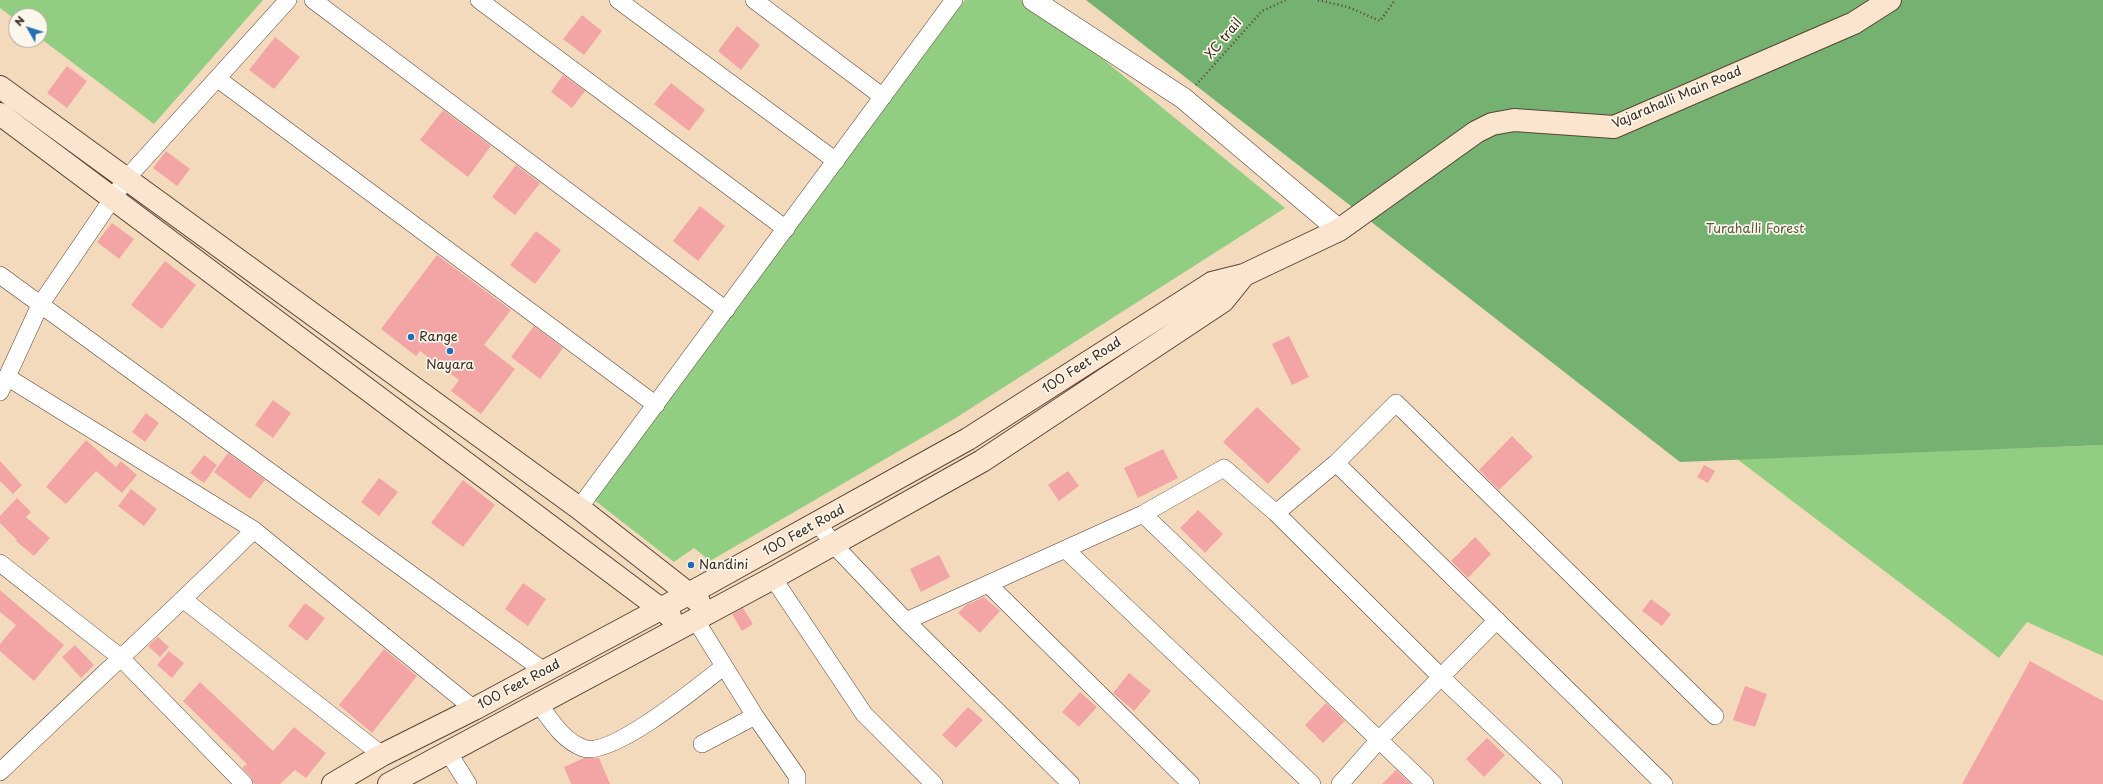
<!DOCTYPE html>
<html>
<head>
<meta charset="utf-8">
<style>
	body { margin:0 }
	#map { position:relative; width:2103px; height:784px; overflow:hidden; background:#f4dabd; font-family:"Playpen Sans",sans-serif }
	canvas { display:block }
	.north { position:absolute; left:8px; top:8px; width:40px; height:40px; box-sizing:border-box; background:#fbf7ec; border:1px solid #aea59a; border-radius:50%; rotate:309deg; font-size:11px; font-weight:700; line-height:16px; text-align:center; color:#3b2a1e }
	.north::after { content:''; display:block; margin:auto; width:14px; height:18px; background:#1f6fb2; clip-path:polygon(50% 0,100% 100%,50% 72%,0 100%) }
</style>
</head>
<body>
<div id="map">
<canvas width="2103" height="784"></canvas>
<div class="north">N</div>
</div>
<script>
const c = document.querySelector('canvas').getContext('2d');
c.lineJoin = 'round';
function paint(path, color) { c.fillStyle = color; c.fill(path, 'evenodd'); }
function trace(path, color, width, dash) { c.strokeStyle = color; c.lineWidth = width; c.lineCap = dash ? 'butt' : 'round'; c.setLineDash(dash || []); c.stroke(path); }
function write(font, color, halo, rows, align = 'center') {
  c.font = font + ' "Playpen Sans",sans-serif'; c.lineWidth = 3.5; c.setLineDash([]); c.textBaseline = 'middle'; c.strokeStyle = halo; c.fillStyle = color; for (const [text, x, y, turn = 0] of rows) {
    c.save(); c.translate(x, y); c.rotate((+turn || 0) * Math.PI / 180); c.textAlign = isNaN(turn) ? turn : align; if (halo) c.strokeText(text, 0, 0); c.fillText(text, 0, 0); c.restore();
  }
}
paint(new Path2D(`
	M0 0H263L154 124 40 38V16H16V20L0 8Z
	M965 0H1025L1038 6 1285 208 954 419 710 561 694 548 674 562 594 500Z
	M2103 445V656L2027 622 1999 658 1737 459Z`), '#92ce82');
paint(new Path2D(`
	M1086 0H2103V445L1680 462Z`), '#75b170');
paint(new Path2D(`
	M582 15 602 31 584 55 563 39Z
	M737 26 760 45 741 70 718 51Z
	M275 37 300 57 274 89 249 70Z
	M67 66 87 81 67 108 47 93Z
	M563 75 585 91 572 108 551 92Z
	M671 83 705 110 689 131 654 104Z
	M443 110 491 146 468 177 420 140Z
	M166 151 190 169 177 186 153 168Z
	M516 165 540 183 515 215 492 197Z
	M700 206 725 226 698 261 673 241Z
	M112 223 134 239 119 259 97 242Z
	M536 231 561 250 535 284 510 265Z
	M437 255 511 310 484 345 515 369 481 414 451 391 459 380 420 351 416 356 381 329Z
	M165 261 196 285 162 329 131 305Z
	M534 326 563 348 540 379 511 357Z
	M1289 336 1309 377 1292 385 1272 344Z
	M273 400 291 413 273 438 255 425Z
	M1257 407 1301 449 1268 484 1223 442Z
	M146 413 159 423 145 442 132 432Z
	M1512 436 1533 457 1499 490 1479 470Z
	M86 440 116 467 121 461 137 475 122 493 96 471 66 504 46 487Z
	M1163 449 1178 478 1138 498 1124 468Z
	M228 453 265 480 250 499 214 472Z
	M204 455 217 465 204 483 190 473Z
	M0 461 22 485 13 494 0 481Z
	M1704 465 1715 471 1708 483 1697 477Z
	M1068 471 1079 486 1059 501 1048 485Z
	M379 478 398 492 379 516 361 502Z
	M463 480 495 505 463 547 431 523Z
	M131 489 157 509 144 526 118 506Z
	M17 498 31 512 26 517 50 538 34 556 16 541 17 540 0 523V516Z
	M1198 510 1223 534 1205 553 1180 528Z
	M1475 537 1491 554 1468 578 1451 561Z
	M939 555 950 577 921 592 910 569Z
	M523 583 546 599 528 626 505 609Z
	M0 590 64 645 34 681 0 651V644L16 625 0 612Z
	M984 597 1000 611 980 633 958 613 966 605Z
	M1651 599 1671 614 1662 626 1642 611Z
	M305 603 325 618 307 641 288 626Z
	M743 608 753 624 742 631 732 614Z
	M158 637 169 647 160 657 148 646Z
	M75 645 94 665 81 678 62 657Z
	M384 649 417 676 372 733 339 705Z
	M169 651 184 663 172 678 157 665Z
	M2030 661 2103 701V784H1962Z
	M1129 673 1151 691 1134 711 1113 693Z
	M200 682 273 751 294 727 326 753 306 778 295 770 280 784H254L251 777 242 768 247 764 183 701Z
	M1745 686 1767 694 1755 727 1733 720Z
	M1080 692 1097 707 1079 727 1062 712Z
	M1326 703 1345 721 1323 743 1305 725Z
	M968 707 983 720 956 748 942 735Z
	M1487 738 1505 755 1484 777 1466 759Z
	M584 758H599L610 784H571L564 767Z
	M1396 770 1411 784H1382Z`), '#f3a5a5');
const minor = new Path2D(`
	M313 0 726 310
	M479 0 786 229
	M618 0 836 161
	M754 0 883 97
	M218 79 656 405
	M0 275 544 671
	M7 377 254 530 474 709
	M0 392 40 305 126 179 288 0
	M1336 463 1664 784
	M579 508 954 0
	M1276 513 1442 678 1554 784
	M1143 514 1425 784
	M818 523 833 544 906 621 1071 784
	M1065 549 1312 784
	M0 563 120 657 244 784
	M773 578 864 714 934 784
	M988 584 1191 784
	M184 600 382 755
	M695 619 755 716 797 776V784
	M906 621 1143 514 1224 468 1276 513 1336 463 1396 403 1715 716
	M538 703C551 720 562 740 583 748 611 758 699 686 723 667
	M702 744 755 716
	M448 752 468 784
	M0 772C84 691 171 613 254 530
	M1340 784 1378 741 1497 620`);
const tertiary = new Path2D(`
	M1033 0 1183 98 1339 230`);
const secondary = new Path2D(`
	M0 87 579 508 699 602
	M0 114 670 616
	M333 784 382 755 474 709 705 585 968 439 1212 283 1244 275 1339 230 1476 132 1492 124 1514 120 1614 127 1854 23 1890 0
	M389 784 773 578 982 461 1223 301 1244 275`);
trace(minor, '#574436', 18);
trace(tertiary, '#574436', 22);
trace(secondary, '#574436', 24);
trace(new Path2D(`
	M1318 0 1348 7 1380 21 1395 0
	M1196 85 1262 11 1286 0`), '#574436', 2.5, [1, 3]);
trace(minor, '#fff', 17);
trace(tertiary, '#fff', 21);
trace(secondary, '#fce5cf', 22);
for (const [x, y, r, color] of [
	[411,337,4,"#1f6fb2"],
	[450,351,4,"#1f6fb2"],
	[691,565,4,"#1f6fb2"]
]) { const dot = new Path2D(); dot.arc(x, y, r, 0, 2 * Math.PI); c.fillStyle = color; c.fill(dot); trace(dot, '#fbf7ec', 1.5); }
write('13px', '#3b2a1e', '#fbf7ec', [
	["XC trail",1224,39,-50],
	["Vajarahalli Main Road",1677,98,-23],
	["100 Feet Road",1082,366,-33],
	["100 Feet Road",804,531,-29],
	["100 Feet Road",519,685,-28]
]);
write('13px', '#555b3c', '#fbf7ec', [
	["Turahalli Forest",1755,229]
]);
write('13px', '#3b2a1e', '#fbf7ec', [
	["Range",419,337],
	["Nayara",450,365,"center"],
	["Nandini",699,565]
], 'left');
</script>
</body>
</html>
